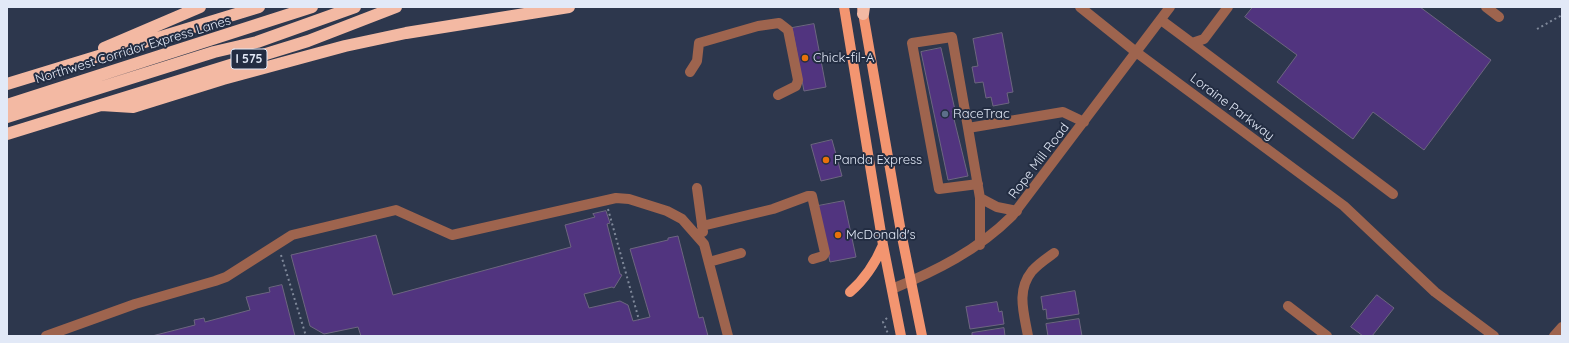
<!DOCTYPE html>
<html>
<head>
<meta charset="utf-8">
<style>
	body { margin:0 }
	#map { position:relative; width:1569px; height:343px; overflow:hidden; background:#2d374d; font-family:Quicksand,sans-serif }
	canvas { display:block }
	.frame { position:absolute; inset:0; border:8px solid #e2e9f7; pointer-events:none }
</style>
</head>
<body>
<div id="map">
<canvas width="1569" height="343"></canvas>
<div class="frame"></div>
</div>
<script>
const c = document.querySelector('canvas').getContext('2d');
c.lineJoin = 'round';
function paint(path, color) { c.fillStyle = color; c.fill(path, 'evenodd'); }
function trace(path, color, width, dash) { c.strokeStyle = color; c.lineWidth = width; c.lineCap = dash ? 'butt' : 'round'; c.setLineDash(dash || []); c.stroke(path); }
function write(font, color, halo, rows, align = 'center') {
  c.font = font + ' Quicksand,sans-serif'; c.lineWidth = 4; c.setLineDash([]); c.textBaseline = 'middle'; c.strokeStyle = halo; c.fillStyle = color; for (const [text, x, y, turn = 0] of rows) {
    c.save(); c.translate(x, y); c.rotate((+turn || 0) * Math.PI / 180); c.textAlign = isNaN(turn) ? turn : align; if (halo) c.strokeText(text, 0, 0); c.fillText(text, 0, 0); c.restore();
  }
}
const building = new Path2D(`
	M1253 7H1420L1491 60 1424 150 1373 112 1353 139 1277 82 1297 55 1245 17Z
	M814 24 826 87 804 91 792 28Z
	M1002 33 1013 92 1007 93 1009 103 993 106 991 97 986 98 983 82 975 83 972 67 978 66 973 39Z
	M941 48 955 110 952 111 968 176 948 180 921 52Z
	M832 140 842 176 821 181 811 145Z
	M844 201 856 257 830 262 818 206Z
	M606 211 610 223 607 224 620 274 622 275 614 288 612 287 584 294 589 308 620 301 628 305 633 321 650 317 630 249 668 240V238L678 236 699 318 703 317 708 336H361L358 327 324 334 310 326 291 255 376 235 393 295 571 247 565 225 595 217 593 214Z
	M282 285 295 336H152L195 325 194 320 204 318 205 322 250 310 246 297 270 292 269 288Z
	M1075 291 1079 314 1047 319 1046 309 1043 310 1041 297Z
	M1377 295 1394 308 1372 336H1363L1351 327Z
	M997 302 999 312 1002 311 1004 324 970 329 966 307Z
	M1079 319 1082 336H1048L1046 324Z
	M1004 328 1005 336H972V333Z`);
paint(building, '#51347f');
trace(building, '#6d6680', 1);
trace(new Path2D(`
	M1537 29 1562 15
	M608 209 639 320
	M281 255 306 336
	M887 318 883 322 889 336`), '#7f889a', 2, [2, 3]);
trace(new Path2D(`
	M1080 7 1136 52 1344 206 1435 292 1494 336
	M1486 7 1499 17
	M1161 20 1192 43 1204 39 1228 7
	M1192 43 1393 194
	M690 72 697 61 699 43 758 26 779 23 788 30 798 80 796 86 778 95
	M968 128 952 37 912 43 939 189 978 184
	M697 188 703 232
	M980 198 997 207 1017 211
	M702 226 773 209 808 196H812L825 253 823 256 813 259
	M980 245V198L968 128 1063 112 1084 122
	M709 262 741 253
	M892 289C936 271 978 250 1012 216L1170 7
	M1288 306 1327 336
	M46 336 135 304 215 281 226 277 292 235 396 210 452 235 616 198 629 199 667 211 682 219 704 244 728 336
	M1028 336C1024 313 1016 291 1032 271 1038 264 1047 258 1054 253
	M1554 336 1562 327`), '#9e644e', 10);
trace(new Path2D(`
	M844 7 883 245 901 336
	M862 7 901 232 922 336
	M850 292C865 279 875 264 883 245`), '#f39570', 10);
trace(new Path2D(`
	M863 14 864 7
	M104 48 200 7
	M7 84 259 7
	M7 105 312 7
	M101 105 133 107 223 79 345 46 406 33 569 7
	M7 117 214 52 257 42 355 7
	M7 134 308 41 396 7`), '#f3b9a3', 12);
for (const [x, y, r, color] of [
	[805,58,4,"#e8710a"],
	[945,114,4,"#5c6f8a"],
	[826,160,4,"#e8710a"],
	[838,235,4,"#e8710a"]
]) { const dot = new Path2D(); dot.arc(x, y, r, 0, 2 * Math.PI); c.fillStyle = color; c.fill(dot); trace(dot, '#232d42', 1.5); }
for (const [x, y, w] of [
	[249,59,36]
]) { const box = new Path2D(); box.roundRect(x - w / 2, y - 10, w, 20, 3); c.fillStyle = '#232d42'; c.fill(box); trace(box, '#e2e9f7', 1); }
write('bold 12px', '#e2e9f7', null, [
	["I 575",249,59]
]);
write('13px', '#e2e9f7', '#232d42', [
	["Northwest Corridor Express Lanes",133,50,-17],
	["Loraine Parkway",1232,107,37],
	["Rope Mill Road",1039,161,-53]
]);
write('13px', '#e2e9f7', '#232d42', [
	["Chick-fil-A",813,58],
	["RaceTrac",953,114],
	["Panda Express",834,160],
	["McDonald's",846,235]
], 'left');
</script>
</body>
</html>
